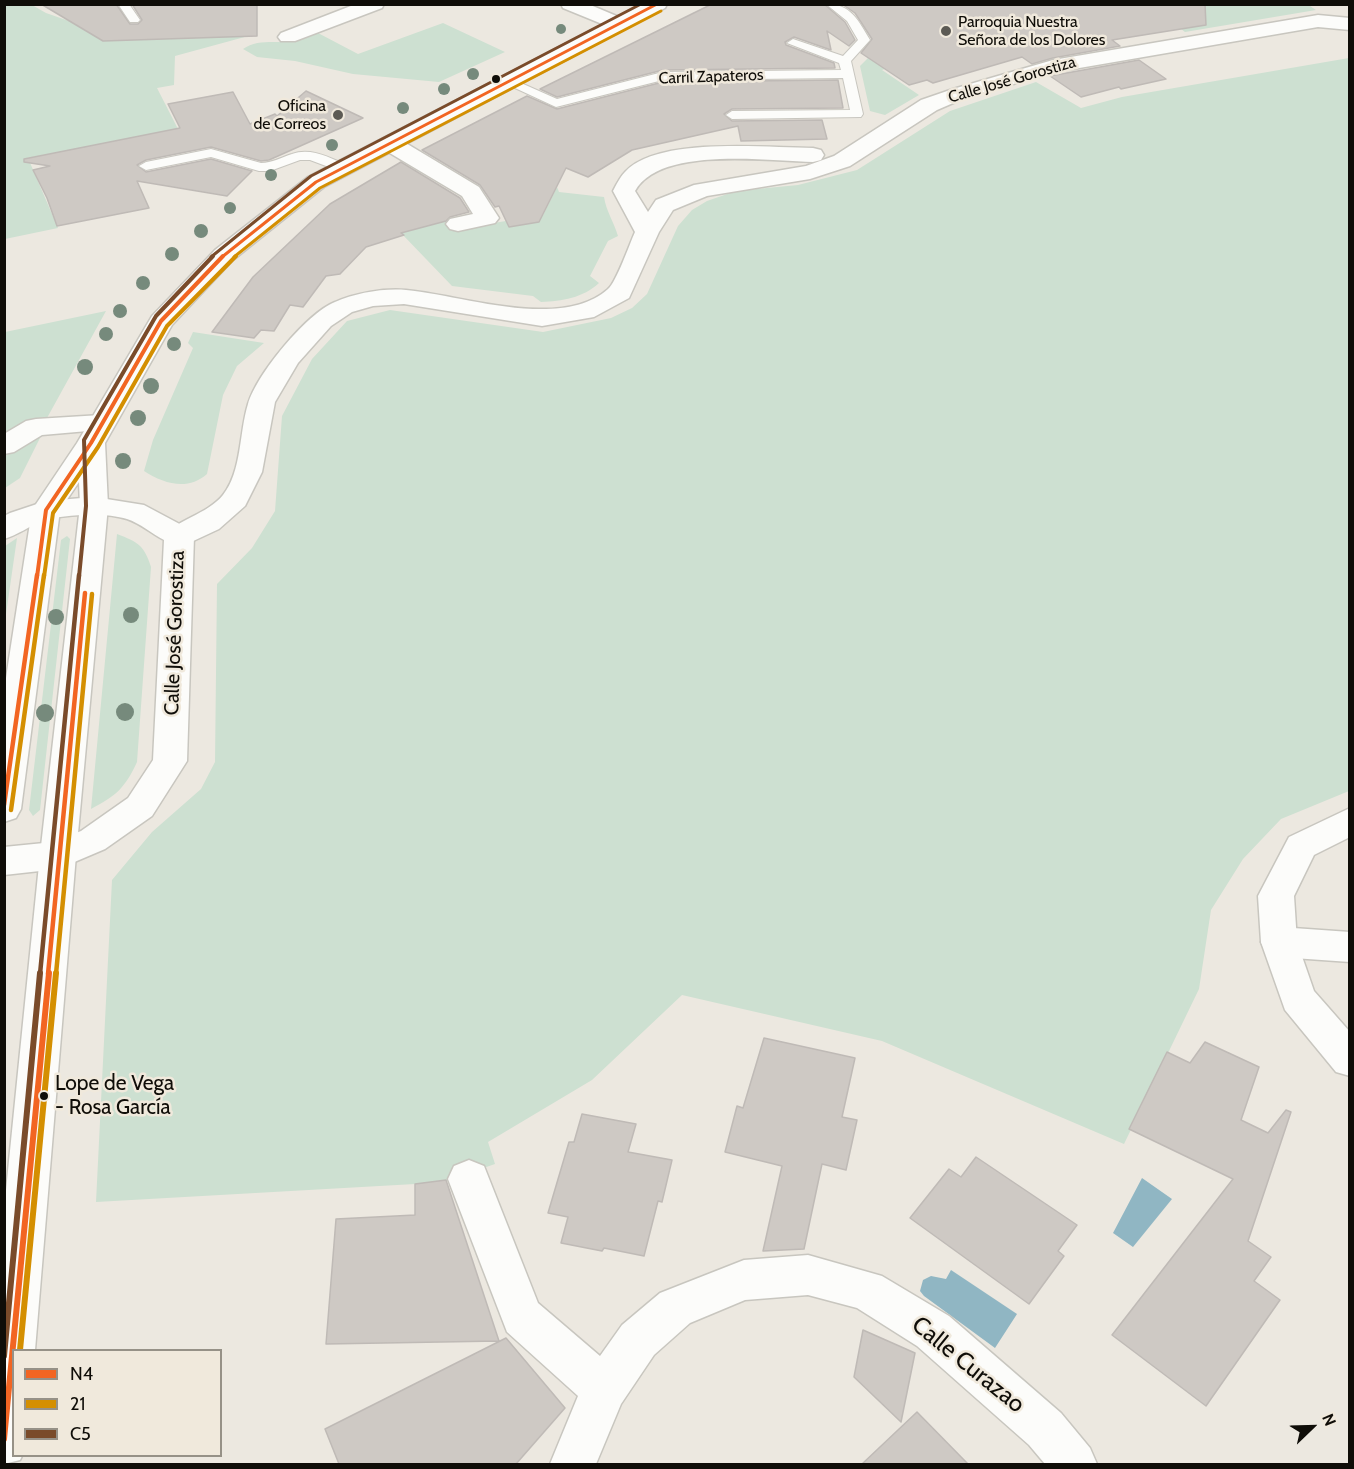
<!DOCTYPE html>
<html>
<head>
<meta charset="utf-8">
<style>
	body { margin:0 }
	#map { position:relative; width:1354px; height:1469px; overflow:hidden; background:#ece8e0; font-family:Cabin,sans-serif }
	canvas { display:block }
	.frame { position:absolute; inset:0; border:6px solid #0f0d08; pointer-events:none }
	.legend { position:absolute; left:12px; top:1349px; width:210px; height:108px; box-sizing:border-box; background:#f0e9dc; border:2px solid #969187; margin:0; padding:8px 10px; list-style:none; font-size:18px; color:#0f0d08 }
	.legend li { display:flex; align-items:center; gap:12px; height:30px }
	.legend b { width:30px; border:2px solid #969187 }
	.north { position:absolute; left:1282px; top:1397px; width:60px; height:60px; -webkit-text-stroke:4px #f0e9dc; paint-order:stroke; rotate:67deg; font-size:16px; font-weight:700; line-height:24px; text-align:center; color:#0f0d08 }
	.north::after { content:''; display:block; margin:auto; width:21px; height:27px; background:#0f0d08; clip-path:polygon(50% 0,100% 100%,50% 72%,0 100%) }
</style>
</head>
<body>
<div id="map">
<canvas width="1354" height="1469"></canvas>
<div class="frame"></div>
<ul class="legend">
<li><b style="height:8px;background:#f26522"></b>N4</li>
<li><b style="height:8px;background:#d48f01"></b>21</li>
<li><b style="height:8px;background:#7a4b2a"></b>C5</li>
</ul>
<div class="north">N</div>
</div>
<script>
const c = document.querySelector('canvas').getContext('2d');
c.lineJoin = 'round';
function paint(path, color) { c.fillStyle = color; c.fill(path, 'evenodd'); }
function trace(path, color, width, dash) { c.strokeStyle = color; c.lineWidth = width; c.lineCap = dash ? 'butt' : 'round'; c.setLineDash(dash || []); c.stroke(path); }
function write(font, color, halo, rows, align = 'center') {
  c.font = font + ' Cabin,sans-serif'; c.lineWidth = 5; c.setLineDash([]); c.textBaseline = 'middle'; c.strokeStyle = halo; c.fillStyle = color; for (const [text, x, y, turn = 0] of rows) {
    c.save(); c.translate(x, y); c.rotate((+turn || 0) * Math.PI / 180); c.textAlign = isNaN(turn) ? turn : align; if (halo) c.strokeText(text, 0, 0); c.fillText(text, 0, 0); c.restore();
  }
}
paint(new Path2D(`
	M1172 4H1307L1316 10 1185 32 1154 8Z
	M5 5H32L46 13 72 22 252 35 175 56 174 85 157 88 178 129 28 158 58 228 5 239Z
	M443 23 505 52 439 82 353 74 295 61 257 57 243 49C258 38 278 44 295 41 303 40 311 36 318 33L358 54Z
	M876 50 922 57 882 70 919 95 885 115 870 111 860 66Z
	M1349 58V791L1281 819 1243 859 1211 910 1199 989 1124 1144 882 1041 682 995 592 1080 488 1142 495 1164 449 1180 415 1184 96 1202 112 880 152 832 201 789 215 762 217 584 252 548 275 511 282 416 312 359 347 321 390 310 543 332 611 318 632 308 647 294 678 226 692 210 707 201 736 191 798 185 857 170 950 111 1036 82 1081 108 1122 97Z
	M557 187 559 192 604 197C606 211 614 222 618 236L608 241 590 276 599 283C583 298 562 301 541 302L533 296 452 286 401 233 421 225 423 227 448 220 456 229 506 221 509 227 515 220 543 215Z
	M106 311 47 418 5 437V332Z
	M193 332 264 343 237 366 223 395 207 474C188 491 164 484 144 471L153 440 193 348 188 343Z
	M43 432 20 478 5 488V456Z
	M117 534C138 542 144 545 151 567L137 762C125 788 116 796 91 809Z
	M67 536 70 539 40 810 33 816 29 810 61 540Z
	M17 538 5 621V546Z`), '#cde0d1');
paint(new Path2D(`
	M1142 1178 1172 1199 1133 1247 1113 1233Z
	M951 1270 1017 1314 995 1348 924 1296 920 1291 923 1280 931 1276 946 1279Z`), '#90b6c3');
const building = new Path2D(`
	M41 4H116L130 24H138L142 20 132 4H257V36L103 41Z
	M712 4H824L845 22 855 40 849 46 827 31 831 50 794 37 785 42 786 45 834 63 835 68 663 70 557 97 540 89Z
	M842 4H1205L1206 25 1112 40 1120 46 1053 58 1032 64 1022 57 933 83 927 80 909 85 861 53 872 39 855 13Z
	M1139 60 1166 79 1121 89 1119 87 1081 97 1050 76Z
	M838 80 843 108 732 109 724 114 732 121 822 120 827 139 741 141 738 126 632 150 588 177 566 168 539 222 509 227 499 206 495 207 480 185 422 150 527 96 557 109 663 82Z
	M306 91 363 118 269 160 261 161 211 147 146 160 137 165 146 172 211 159 252 171 227 196 137 181 149 208 57 226 47 198 33 170 50 166 24 162V159L180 128 168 104 233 92 250 124 275 114 277 116Z
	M401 162 460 198 469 212 450 217 446 221 401 233 404 235 366 247 340 274 326 276 303 307 290 305 274 331 261 330 254 338 212 332 253 277 330 204Z
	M764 1038 855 1058 842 1117 857 1120 846 1170 822 1164 804 1249 763 1251 782 1166 725 1152 737 1106 743 1108Z
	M1205 1042 1259 1067 1241 1120 1268 1133 1286 1110 1291 1112 1248 1241 1271 1257 1254 1281 1280 1300 1206 1406 1112 1335 1233 1179 1129 1129 1167 1052 1190 1063Z
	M582 1114 636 1124 628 1152 672 1160 662 1202 658 1201 644 1256 604 1248 602 1251 561 1243 568 1217 548 1213 569 1142H574Z
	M976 1157 1077 1225 1058 1251 1064 1256 1029 1304 910 1218 949 1169 961 1177Z
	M446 1180 499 1341 326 1344 336 1219 415 1215V1184Z
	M863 1330 915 1353 901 1422 854 1377Z
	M506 1338 565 1408 516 1464H339L325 1429Z
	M917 1412 968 1464H862Z`);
paint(building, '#cec9c4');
trace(building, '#bfbab6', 1.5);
const service = new Path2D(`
	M118 4H129L140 20 138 22H130Z
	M826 4C851 4 858 20 870 40L851 61 863 114 861 117 732 119 726 115 732 111 850 110 843 78 663 80 556 107 502 82 504 79H512L557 99 663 72 841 70 839 63 787 43 793 39 843 56 858 40 847 21Z
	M211 149 261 163C272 163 282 157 292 154 311 147 330 158 347 165L349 168 342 172 310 160H300L270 171H259L211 157 146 170 139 166 146 162Z`);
const minor = new Path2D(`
	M356 4H384L382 8 295 41H281L278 37 281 33Z
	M561 4H588L626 20 629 24 626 28H612L563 8Z
	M1318 15 1350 18V30L1318 27 1056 72 967 97 937 110 850 166 810 179 707 196 673 210 659 232 629 298 594 317 542 326 404 304 373 306 352 312 331 326 298 363 275 402 262 472 245 506 219 529 189 543 179 545 169 543 164 536C174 521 208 514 223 495 242 471 239 433 248 404 257 374 306 314 335 302 355 293 384 288 406 290 462 295 561 331 608 289 616 283 630 243 635 232L613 191C616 185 620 177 625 172 658 136 767 148 813 148L821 150 824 155 821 160 813 162C768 161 660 146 635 191L648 212 656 200 694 185 806 166 834 156 921 100 953 89 1053 60Z
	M391 137 399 139 479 187 499 218 495 223 458 231 450 229 446 224 450 219 473 214 462 196 383 149 380 144 383 139Z
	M101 415 111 417 115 423 111 429 42 435 14 452 4 454V434L26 421 36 419Z
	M1279 927 1350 932V962L1279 957 1266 952 1261 942 1266 932Z
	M469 1160 484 1166 538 1303 600 1356 622 1325 660 1293 744 1260 808 1255 882 1276 949 1316 1061 1413 1090 1448 1097 1464H1045L1029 1445 917 1346 857 1308 808 1295 745 1300 690 1323 654 1355 621 1404 596 1464H550L578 1396 507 1332 448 1179 454 1166Z`);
const tertiary = new Path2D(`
	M94 497 144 505 189 529 194 536 187 761 152 816 105 849 58 869 4 875V847L54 842 81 831 128 798 153 760 164 540C152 534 140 523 127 519 106 512 63 514 43 521 29 526 18 535 4 539V516L10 513 46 501Z
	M1350 808V837L1314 855 1294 896 1297 942 1314 991 1350 1032V1076L1336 1072 1285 1010 1261 942 1258 896 1289 837Z`);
const primary = new Path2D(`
	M642 4H667L665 8 324 187 233 260 172 325 105 443 108 506 76 855 35 1350H14V1456H22L20 1460 4 1464V1210L40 855 80 506 79 482 60 510 21 809 16 818 4 822V691L32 510 77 443 152 316 215 250 308 177Z`);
trace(service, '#c8c6bf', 2);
trace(minor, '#c8c6bf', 3);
trace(tertiary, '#c8c6bf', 3);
trace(primary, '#c8c6bf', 3);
paint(service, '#fcfcfa');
paint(minor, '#fcfcfa');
paint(tertiary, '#fcfcfa');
paint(primary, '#fcfcfa');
trace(new Path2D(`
	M222 257 316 182 657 4`), '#f26522', 3);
trace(new Path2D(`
	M37 577 46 510 91 443 161 321 223 256`), '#f26522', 4);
trace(new Path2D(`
	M4 805 37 575
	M48 974 85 593`), '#f26522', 4.5);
trace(new Path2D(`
	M4 1439 49 973`), '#f26522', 6);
trace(new Path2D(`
	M234 257 320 188 661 11`), '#d48f01', 3);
trace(new Path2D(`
	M44 577 53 513 98 447 167 326 236 256`), '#d48f01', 4);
trace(new Path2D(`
	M11 810 44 575
	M56 974 92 594`), '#d48f01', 4.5);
trace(new Path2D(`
	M20 1350 56 973`), '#d48f01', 6);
trace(new Path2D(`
	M211 257 311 176 641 4`), '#7a4b2a', 3);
trace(new Path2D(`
	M79 577 86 506 84 440 156 316 213 256`), '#7a4b2a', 4);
trace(new Path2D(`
	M40 974 79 575`), '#7a4b2a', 4.5);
trace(new Path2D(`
	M4 1356 40 973`), '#7a4b2a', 6);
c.fillStyle = '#768a7c';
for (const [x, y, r] of [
	[561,29,5],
	[473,74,6],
	[444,89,6],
	[403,108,6],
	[332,145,6],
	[271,175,6],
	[230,208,6],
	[201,231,7],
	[172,254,7],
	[143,283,7],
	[120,311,7],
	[106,334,7],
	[174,344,7],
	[85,367,8],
	[151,386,8],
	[138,418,8],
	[123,461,8],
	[131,615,8],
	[56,617,8],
	[125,712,9],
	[45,713,9]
]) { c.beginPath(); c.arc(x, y, r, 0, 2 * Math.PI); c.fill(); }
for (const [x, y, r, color] of [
	[946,31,6,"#5c5a54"],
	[496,79,5,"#0f0d08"],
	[338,115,6,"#5c5a54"],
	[44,1096,5,"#0f0d08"]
]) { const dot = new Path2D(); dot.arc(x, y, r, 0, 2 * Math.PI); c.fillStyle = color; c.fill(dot); trace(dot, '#f0e9dc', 2); }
write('16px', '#0f0d08', '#f0e9dc', [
	["Parroquia Nuestra",958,22],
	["Señora de los Dolores",958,40],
	["Oficina",326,106,"right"],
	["de Correos",326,124,"right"]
], 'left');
write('16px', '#0f0d08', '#f0e9dc', [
	["Carril Zapateros",711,77,-2],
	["Calle José Gorostiza",1012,80,-16]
]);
write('20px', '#0f0d08', '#f0e9dc', [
	["Calle José Gorostiza",175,633,-88]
]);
write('21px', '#0f0d08', '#f0e9dc', [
	["Lope de Vega",55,1084],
	["- Rosa García",55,1108]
], 'left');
write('24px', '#0f0d08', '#f0e9dc', [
	["Calle Curazao",968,1365,39]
]);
</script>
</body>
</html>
